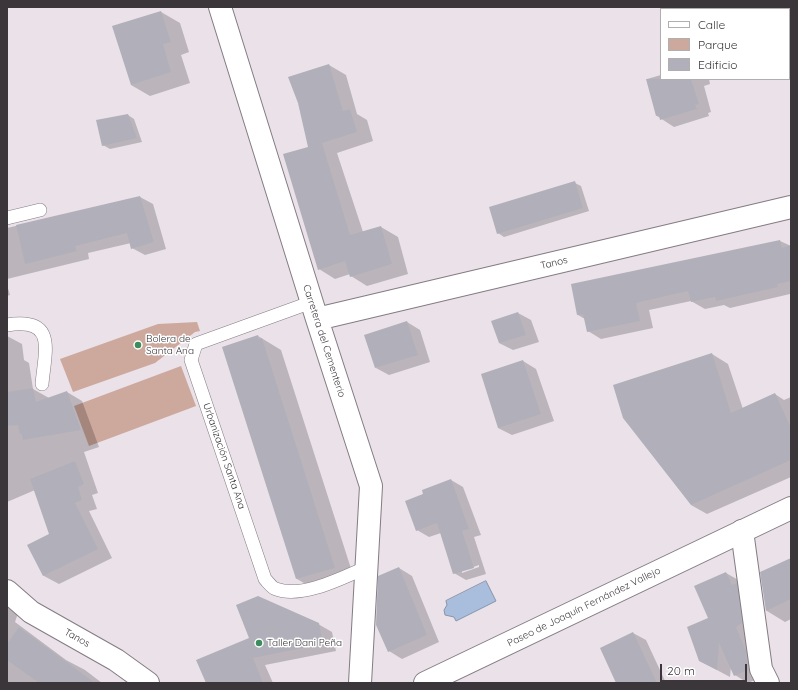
<!DOCTYPE html>
<html>
<head>
<meta charset="utf-8">
<style>
	body { margin:0 }
	#map { position:relative; width:798px; height:690px; overflow:hidden; background:#eae1e9; font-family:Quicksand,sans-serif }
	canvas { display:block }
	.frame { position:absolute; inset:0; border:8px solid #3a363a; pointer-events:none }
	.legend { position:absolute; left:660px; top:8px; width:130px; height:72px; box-sizing:border-box; background:#fff; border:1px solid #b0afb0; margin:0; padding:5px 7px; list-style:none; font-size:12px; color:#3a363a }
	.legend li { display:flex; align-items:center; gap:8px; height:20px }
	.legend b { width:20px; border:1px solid #b0afb0 }
	.scale { position:absolute; left:660px; top:664px; width:87px; height:18px; box-sizing:border-box; border:2px solid #3a363a; border-top:0; padding-left:5px; font-size:12px; line-height:14px; white-space:nowrap; color:#3a363a; -webkit-text-stroke:3px #fff; paint-order:stroke }
</style>
</head>
<body>
<div id="map">
<canvas width="798" height="690"></canvas>
<div class="frame"></div>
<ul class="legend">
<li><b style="height:5px;background:#fff"></b>Calle</li>
<li><b style="height:11px;background:#cda89d"></b>Parque</li>
<li><b style="height:11px;background:#b1afba"></b>Edificio</li>
</ul>
<div class="scale">20 m</div>
</div>
<script>
const c = document.querySelector('canvas').getContext('2d');
c.lineJoin = 'round';
function paint(path, color) { c.fillStyle = color; c.fill(path, 'evenodd'); }
function trace(path, color, width, dash) { c.strokeStyle = color; c.lineWidth = width; c.lineCap = dash ? 'butt' : 'round'; c.setLineDash(dash || []); c.stroke(path); }
function write(font, color, halo, rows, align = 'center') {
  c.font = font + ' Quicksand,sans-serif'; c.lineWidth = 3; c.setLineDash([]); c.textBaseline = 'middle'; c.strokeStyle = halo; c.fillStyle = color; for (const [text, x, y, turn = 0] of rows) {
    c.save(); c.translate(x, y); c.rotate((+turn || 0) * Math.PI / 180); c.textAlign = isNaN(turn) ? turn : align; if (halo) c.strokeText(text, 0, 0); c.fillText(text, 0, 0); c.restore();
  }
}
paint(new Path2D(`
	M197 322 200 331 195 332 155 363 73 392 60 359 158 324Z
	M181 366 196 406 89 446 74 406Z`), '#cda89d');
const water = new Path2D(`
	M486 581 496 601 456 621 454 617 445 615 444 610 447 605 446 601Z`);
paint(water, '#a9bddc');
trace(water, '#8894ab', 1);
paint(new Path2D(`
	M161 12 180 23 189 52 181 55 190 83 150 96 131 85Z
	M329 65 346 75 357 114 367 120 373 141 337 153 363 232 381 227 398 237 408 274 367 286 351 276 350 274 335 279 319 269 309 148Z
	M661 75V79H709L710 84 704 86 711 112 708 113 709 116 674 127 657 116 647 79Z
	M128 115 134 119 142 142 110 149 103 145Z
	M575 183 581 186 589 211 504 237 498 233Z
	M140 197 153 204 166 249 145 255 132 248 131 243 88 253 89 259 7 279V228Z
	M780 241 791 246 790 294 730 308 724 305 705 309 691 301 649 310 653 328 601 339 588 331 585 319 578 315 572 285Z
	M7 285 10 295 7 296Z
	M518 313 531 320 539 342 513 350 499 343Z
	M407 322 420 330 430 362 389 375 376 368Z
	M7 336 22 344 24 360 29 363 33 389 49 398 67 392 82 401 99 447 84 452 98 493 92 495 97 509 89 511 112 558 59 584 44 576 29 545 50 534 35 490 7 502Z
	M258 336 281 350 354 578 316 590 297 579Z
	M712 354 728 364 743 409 775 394 784 400 791 397V477L707 514 691 505Z
	M523 361 536 369 554 421 512 435 498 428Z
	M451 480 463 487 481 535 474 537 486 574 466 580 454 573 441 533 429 537 417 530 425 495ZM479 565V567L462 573V571Z
	M791 559V619L785 622 767 611 761 573Z
	M399 568 412 576 439 642 402 659 389 651Z
	M726 573 740 581 761 677 748 683 735 675 731 666 730 677 700 661 710 619Z
	M7 596 18 613 15 622 66 660 85 670 102 683H7Z
	M318 624 332 632 336 651 265 665 273 683H208L250 638Z
	M633 633 646 640 666 683H617Z`), '#0003');
paint(new Path2D(`
	M161 11 171 42 163 44 171 72 131 85 112 26Z
	M329 64 343 111 350 109 357 132 319 144 322 143 350 235 381 226 392 264 350 277 345 261 318 270 283 154 308 147 298 103 288 77Z
	M646 79H691L699 104 695 105 697 109 660 120 659 115 656 116Z
	M128 114 137 138 102 146 96 120Z
	M575 181 583 208 497 234 489 207Z
	M140 196 154 242 131 249 127 233 75 246 77 251 25 264 16 225Z
	M780 240 782 248 791 245V281L777 284 778 287 716 301 715 297 691 302 688 291 636 303 640 321 587 332 583 314 577 315 571 284Z
	M518 312 526 335 499 343 491 321Z
	M407 321 418 355 375 368 364 335Z
	M258 335 259 339 262 338 335 568 296 579 222 347Z
	M712 353 731 413 775 393 791 428V460L691 505 623 418 613 385Z
	M523 360 541 414 498 428 481 374Z
	M33 388 36 402 67 391 81 430 23 440 22 434H20L18 425 7 426V392Z
	M75 461 84 484 78 487 82 500 75 503 98 549 43 576 27 545 49 534 30 479Z
	M451 479 469 529 462 531 474 568 453 574 437 523 416 531 405 501 423 494 422 490Z
	M791 558V599L766 611 760 572Z
	M399 567 427 635 388 652 376 625 378 576Z
	M726 572 732 585 737 583 742 623 736 627 746 651 748 670 734 676 719 643 717 670 699 661 687 627 708 618 694 586Z
	M258 596 319 623 323 644 253 658 263 683H206L196 660 249 638 236 605Z
	M19 627 95 683H39L7 660V644Z
	M633 632 657 683H616L600 648Z`), '#b1afba');
const service = new Path2D(`
	M7 218 40 210
	M312 302 196 344 191 360 265 579C268 582 272 588 276 589 302 599 344 577 367 567
	M7 325C57 317 45 350 42 384`);
const minor = new Path2D(`
	M220 7 317 319 371 486 360 683
	M317 319 791 207
	M742 531 761 669 768 683
	M7 591 31 612 116 660 148 683`);
const tertiary = new Path2D(`
	M425 683 791 508`);
trace(service, '#847c83', 14);
trace(minor, '#847c83', 24);
trace(tertiary, '#847c83', 24);
trace(service, '#fff', 13);
trace(minor, '#fff', 22);
trace(tertiary, '#fff', 22);
for (const [x, y, r, color] of [
	[138,345,4,"#3c8c5d"],
	[259,643,4,"#3c8c5d"]
]) { const dot = new Path2D(); dot.arc(x, y, r, 0, 2 * Math.PI); c.fillStyle = color; c.fill(dot); trace(dot, '#fff', 1.5); }
write('10px', '#3a363a', '#fff', [
	["Tanos",554,263,-13],
	["Carretera del Cementerio",324,341,72],
	["Urbanización Santa Ana",224,456,71],
	["Paseo de Joaquín Fernández Vallejo",584,607,-26],
	["Tanos",77,638,29]
]);
write('10px', '#3a363a', '#fff', [
	["Bolera de",146,339],
	["Santa Ana",146,351],
	["Taller Dani Peña",267,643]
], 'left');
</script>
</body>
</html>
